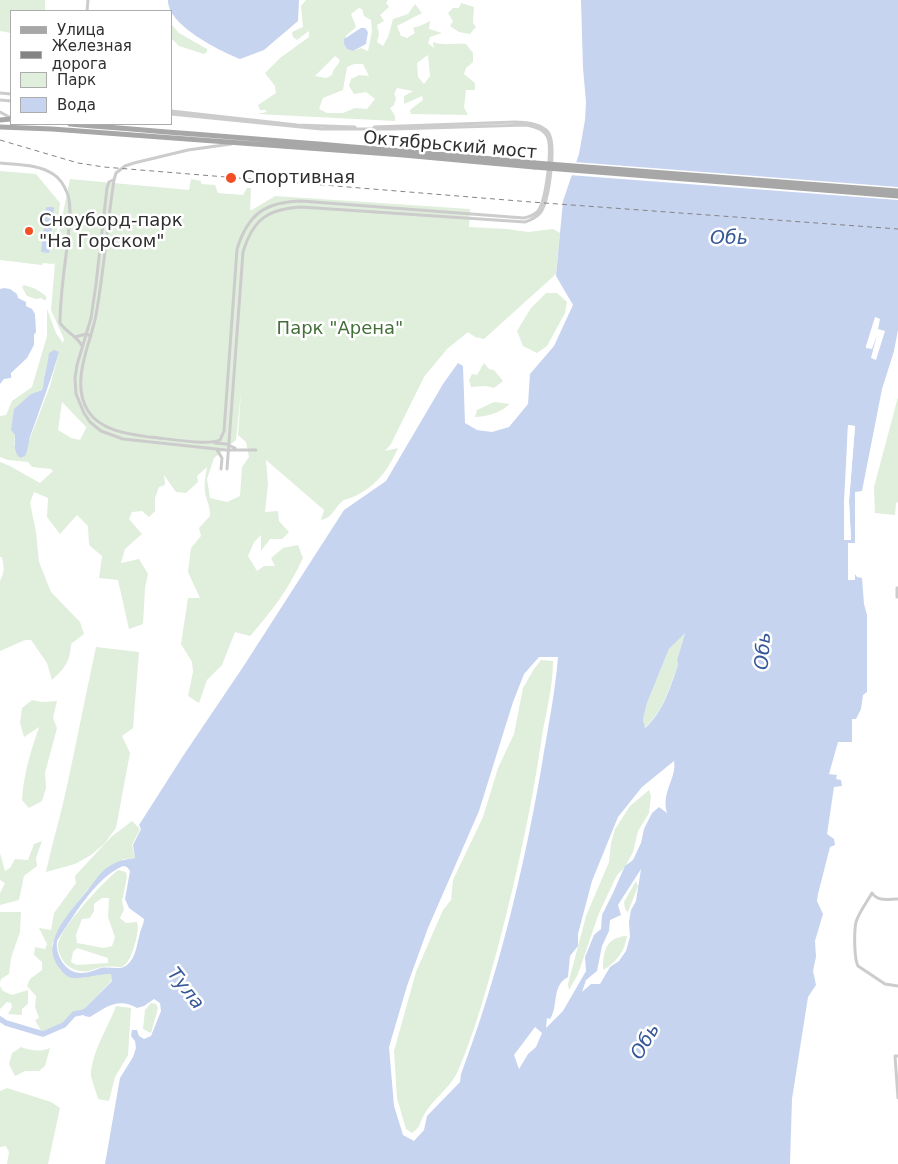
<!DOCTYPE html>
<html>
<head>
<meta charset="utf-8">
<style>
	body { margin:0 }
	#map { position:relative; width:898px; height:1164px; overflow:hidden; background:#fff; font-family:"DejaVu Sans",sans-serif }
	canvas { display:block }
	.legend { position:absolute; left:10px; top:10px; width:162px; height:115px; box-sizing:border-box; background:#fff; border:1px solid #acacac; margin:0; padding:6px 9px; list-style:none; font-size:15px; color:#2f2f2f }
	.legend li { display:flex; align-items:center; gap:10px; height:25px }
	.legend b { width:25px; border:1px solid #acacac }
</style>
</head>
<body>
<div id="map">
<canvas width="898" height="1164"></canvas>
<ul class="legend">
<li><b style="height:6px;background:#a7a7a7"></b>Улица</li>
<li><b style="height:6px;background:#848484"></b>Железная дорога</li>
<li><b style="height:14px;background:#e0eedc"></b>Парк</li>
<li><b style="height:14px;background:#c7d4ef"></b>Вода</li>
</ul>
</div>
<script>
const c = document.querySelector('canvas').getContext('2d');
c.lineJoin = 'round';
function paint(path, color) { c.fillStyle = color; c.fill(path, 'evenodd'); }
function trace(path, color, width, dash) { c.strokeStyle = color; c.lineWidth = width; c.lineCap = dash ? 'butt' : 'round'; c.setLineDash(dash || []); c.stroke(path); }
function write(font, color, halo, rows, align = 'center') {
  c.font = font + ' "DejaVu Sans",sans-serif'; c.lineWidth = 5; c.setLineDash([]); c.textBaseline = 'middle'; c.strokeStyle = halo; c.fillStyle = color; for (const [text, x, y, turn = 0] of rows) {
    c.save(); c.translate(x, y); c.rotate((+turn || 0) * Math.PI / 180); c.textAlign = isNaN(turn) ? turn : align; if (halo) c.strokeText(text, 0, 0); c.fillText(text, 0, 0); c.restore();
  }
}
paint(new Path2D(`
	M0 0H45V11H11V33L0 31Z
	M306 0H388L386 3 389 7 380 15 384 21 377 25 379 34 377 42 383 46 388 37 393 19 408 14 415 4 422 13 397 26 401 36 407 38 415 33 413 28 422 25 430 21 429 29 442 33 430 37 428 43 434 48 433 42C442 46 455 43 466 44L473 53V62L466 68 464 74 475 83V90H466L464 107 468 115 411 114 410 110 423 100 422 96 404 104V96L413 91 397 88 394 94 396 98 394 105 390 108 395 116V121L257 114 267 112 265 110H260L258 105 276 93 275 86 265 73 280 58 309 37V31L297 40 293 37 292 32 303 27 301 6ZM359 8 362 9 364 16 371 20 372 31 368 51 361 48 353 51 347 49 344 44 346 36 356 27 351 14ZM428 55 430 76 424 84 418 77 417 63ZM335 56 340 60C338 66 333 68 332 75L326 78 315 76ZM354 64H363L369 76 359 75 351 79 349 86 354 94 366 92 375 99 367 109 355 108 343 113H327L319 109 323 98 343 90 347 67Z
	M461 3 474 7 473 23 476 27 470 34 459 32 450 26 453 21 448 13 453 8H459Z
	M171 24 179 33 207 49V52L204 54 179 46 171 38Z
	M0 171 36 174 60 203 55 251 70 179 189 190 191 179 201 181V184L215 185 218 193 243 195 247 188H251L250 210H252L275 196 470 209 469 227 507 229 528 232 553 229 560 233 556 274 484 339 475 337 468 332 447 349 424 377 391 444 385 451 398 448C390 467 378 484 359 494 354 497 349 498 344 500 335 506 333 518 321 520L324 510 266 460 268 484 265 512 278 511 279 521 289 532 282 539H270L261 551V535L254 542 248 556 257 571 264 566H275L271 558 283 548 298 545 303 558C288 590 273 610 250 636L235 632 222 665 207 680 199 703 188 696 193 672 192 662 181 644 188 598H200L188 572 191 548 201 536 199 528 210 516C210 509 209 506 207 500 203 489 205 478 207 467L197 476 198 482 186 493 176 492 164 475 165 485 159 487 155 498V511L149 517 142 511 132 512 129 519 142 534 125 549 121 563 139 559 148 574 145 588 143 624 129 629 118 580 99 578 102 556 89 545 88 526 77 515 60 534 47 517 48 498 34 492 30 503 36 532 39 562 51 592 80 622 84 634 71 644C70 662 65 668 52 680L47 663 31 640H25L0 651V581C5 572 4 567 2 557H0V462L10 466 40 483 53 471 51 469 32 467 28 462 8 460 0 457V416L6 415 12 401 32 387 47 336V309L56 333 63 343 64 339 51 310 55 262 54 264 43 263 42 265 0 260ZM59 352 50 386 29 441 14 446 15 435 11 430 12 426 31 394 42 390 45 383 44 375 48 369V359ZM241 392 238 435 246 442 249 457 242 467 240 496 227 502 210 498 207 479 214 458 236 440ZM62 402 87 428H86L80 440 71 438 58 430Z
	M24 285 36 289 46 296V300H44L41 298 36 299 27 296 22 287Z
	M546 293H557L567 302 565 313 547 346 537 353 523 346 517 331 531 308Z
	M484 363 489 369 494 370 503 381 494 388 486 386 471 387 469 380 472 374 477 375Z
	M898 397V502L896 503 895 515 875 513 874 487Z
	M494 402 510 404C501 412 488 417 475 417L477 410Z
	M685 632 677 660 678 665C669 688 663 712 644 728L643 720 647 703 669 649Z
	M96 647 139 652 133 728 122 736 130 753 116 828 104 844 91 855 75 864 46 872C52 843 61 815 67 786 77 740 86 693 96 647Z
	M541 660 553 661C553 690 545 714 541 743 531 810 516 878 499 943 487 987 475 1032 457 1073 449 1089 432 1100 424 1115 419 1123 421 1127 412 1133L406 1129 397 1098 394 1051 416 972 443 910 451 900 453 880 483 817 498 768 514 734 523 688 534 669Z
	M32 700 42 702 57 701 53 718 57 728 45 773 46 788 42 801 29 808 22 800C24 772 30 754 39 727L24 737 20 723 22 708Z
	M649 790 651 796 649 813 638 831 633 852 625 867 617 875 599 913 578 974 569 990 568 984 586 916 609 862 611 843 615 829 630 806Z
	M132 821 140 829 132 845 135 858 124 859 87 890 66 917 52 944 60 970 82 978 103 973 111 974 112 980 86 1007 84 1012 74 1014 64 1025 43 1034 35 1020 39 1018 35 1007 36 996 27 986 30 979 42 970V962L34 955 35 947 45 949 47 944 39 928 51 930 54 913 76 883 75 876 111 837Z
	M42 841 36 858 37 866 24 876 19 900 0 905V893L5 883 0 880V853L5 871 10 868 15 859 28 860 34 844Z
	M118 870 126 872 127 877 122 901 124 910 120 918 126 923 137 922C140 930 133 954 128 961 126 964 124 965 122 967 115 967 109 966 103 967 95 968 88 973 80 971 74 970 68 967 64 962 61 957 57 950 58 944 61 927 104 881 118 870ZM102 898H109L108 917 115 937 112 946 104 948 77 943 76 935 82 919 90 918 94 911V904ZM77 948 108 958V963L77 965 71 962 73 952Z
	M636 881 638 886 628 912 625 909 624 902Z
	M0 912H21L20 932 11 958 9 974 1 979 0 983Z
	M627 936C625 951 616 963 603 970 603 951 606 937 627 936Z
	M0 986 3 991 12 995 28 990V1004L22 1009V1015L8 1014 12 1007 11 1003 7 1002 0 1009Z
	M151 1003 156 1004 158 1008 151 1033 143 1029 145 1010Z
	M116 1006 131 1008 128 1055 115 1077 109 1101 98 1099C97 1093 90 1077 91 1073 93 1049 108 1028 116 1006Z
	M21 1047C31 1051 40 1052 50 1048L45 1066 39 1071H25L15 1076 9 1064 12 1053Z
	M7 1088 51 1102 60 1108 48 1164H7L9 1152 6 1146 0 1147V1091Z`), '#e0eedc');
paint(new Path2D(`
	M168 0H299L298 21 264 50 240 59C220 51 167 25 168 0Z
	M581 0H898V330L894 351 882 389 862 491 855 492V543H848V580H855V574L857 577 862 578 864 604 867 615V692L863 695 861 709 856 719H852V742H838L829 774 837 775 836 779 841 780 842 786 834 787 827 834 834 839 835 845 830 847 818 894 817 901 823 914 815 941 816 957 813 971 816 985 808 997 792 1099 790 1164H105L120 1078 133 1057 136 1048 135 1041 131 1036 132 1030H137L139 1036 144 1039 151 1036 161 1011 160 1003 154 999 144 1006 137 1008C118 997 106 1007 90 1017L84 1016 86 1007 112 981 111 974C99 973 79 981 69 977 64 975 59 968 56 963 42 940 73 908 87 891 95 881 101 870 113 864 120 860 128 859 135 858L133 845 141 829 139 825 183 756 243 667 344 510 386 481 443 384 458 363 463 366 465 423 477 430 492 432 509 427 528 404 530 374 554 346 573 305 556 276 563 201 579 154 585 120 586 102 583 68ZM848 425 855 426 849 501 851 539 844 540V501ZM685 633 677 660 678 665C670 688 663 712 645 728L643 720 647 703 669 649ZM539 657H558C555 695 547 732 541 770 523 873 498 976 461 1074L460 1082 427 1116 424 1130 414 1141 403 1135 394 1106 389 1047 407 986 428 928 479 811 513 702 524 674ZM674 761C677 779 661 791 667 813L659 807 652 813 644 829 641 843 633 860 625 866 620 877 613 893 602 915 601 929 594 935 585 957 586 971 563 1011 546 1028 547 1018 550 1019C559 1006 551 986 568 977L570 956 578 946V934L592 881 618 817 642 787ZM123 866 127 867 130 871 125 899 129 908 144 919C144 924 141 928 140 933 137 943 136 958 127 965 120 971 110 966 101 968 94 970 89 973 82 973 66 974 55 955 57 941 73 917 96 877 123 866ZM641 869 636 901 631 910 629 922 630 937 626 951 619 961 610 967 600 984H591L582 992 586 980 597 971 602 946 609 931 610 920 621 915 618 905ZM535 1027 542 1033 536 1047 528 1054 519 1069 514 1055Z
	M361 28H365L368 32 366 44 353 51 347 49 344 44V39Z
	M47 207H52L54 208 49 253 41 252 46 208Z
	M4 288 10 289 17 294 18 298 26 302V306L32 309 35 314 36 332 34 335V345L27 358 11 373V378L4 379 0 384V289Z
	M54 350 59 352C51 380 41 406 31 434 28 441 29 449 25 456L20 458C13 451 15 444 15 435L11 430 14 409 31 394 42 390C45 383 43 379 45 374 47 367 48 360 49 353Z`), '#c7d4ef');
paint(new Path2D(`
	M574 162 898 187V200L569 175Z
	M875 317 880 319 878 329 885 331 876 360 871 358 877 335 872 349 866 348V346Z
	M848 425 855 426 849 501 851 540H844ZM850 427 852 428 847 501 849 537H846V502Z`), '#fff');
trace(new Path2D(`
	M0 1019 6 1023 43 1034 64 1025 74 1014 84 1012 90 1008`), '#c7d4ef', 5.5);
trace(new Path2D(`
	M87 11 88 0
	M0 93 11 94
	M0 100 11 101
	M171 111 297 125 355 127
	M0 112 11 118
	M171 114 321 129H394L527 125C535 127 543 129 547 136 553 146 546 201 538 211 534 215 529 217 524 218L301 201C265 202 248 214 237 249L224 431 220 440C207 446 165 438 149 437 128 434 101 431 88 411 82 401 80 389 81 378 82 357 92 336 96 315 104 271 107 225 114 180L116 173 125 166 134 163 188 150 231 144
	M0 163C17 165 38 164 53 174 60 178 65 187 68 195 72 209 69 224 68 238 65 266 60 295 60 323 66 332 78 337 82 346
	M113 180 109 182 107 188 96 284 91 318 77 365 75 378 76 394 84 413 90 422 101 431 123 439 226 450H256
	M75 337 86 334 91 336
	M215 443 226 444 235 448
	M217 450 222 458 221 469
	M227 469 243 252C253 219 268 209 301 207L525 222C531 220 537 217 541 212 549 200 557 143 548 132 540 123 526 122 515 122L374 127
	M897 597V588H898
	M898 899C888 899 878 902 872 893 867 902 859 912 856 922 854 931 854 959 858 966L885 984 898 986
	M898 1056H895L898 1098`), '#ccc', 3);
trace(new Path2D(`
	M0 120 11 119
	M70 124C225 137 380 148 535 163
	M0 127 52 129 403 155 534 167`), '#a7a7a7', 5);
trace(new Path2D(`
	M0 140 78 163 104 167 531 202 898 229`), '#848484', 1, [5, 4]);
trace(new Path2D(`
	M535 163 898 191
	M534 167 898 196`), '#a7a7a7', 5);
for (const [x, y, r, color] of [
	[231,178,6,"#f34f24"],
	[29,231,5,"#f34f24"]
]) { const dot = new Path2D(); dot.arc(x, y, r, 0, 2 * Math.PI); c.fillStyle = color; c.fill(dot); trace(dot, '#fff', 2); }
write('18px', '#2f2f2f', '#fff', [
	["Октябрьский мост",450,146,5]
]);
write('18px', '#2f2f2f', '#fff', [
	["Спортивная",242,178],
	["Сноуборд-парк",39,221],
	["\"На Горском\"",39,242]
], 'left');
write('18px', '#436f39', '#fff', [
	["Парк \"Арена\"",340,329]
]);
write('italic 19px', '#365798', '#fff', [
	["Обь",729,239],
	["Обь",764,651,-86],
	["Тула",185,989,52],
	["Обь",646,1042,-60]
]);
</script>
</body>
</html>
